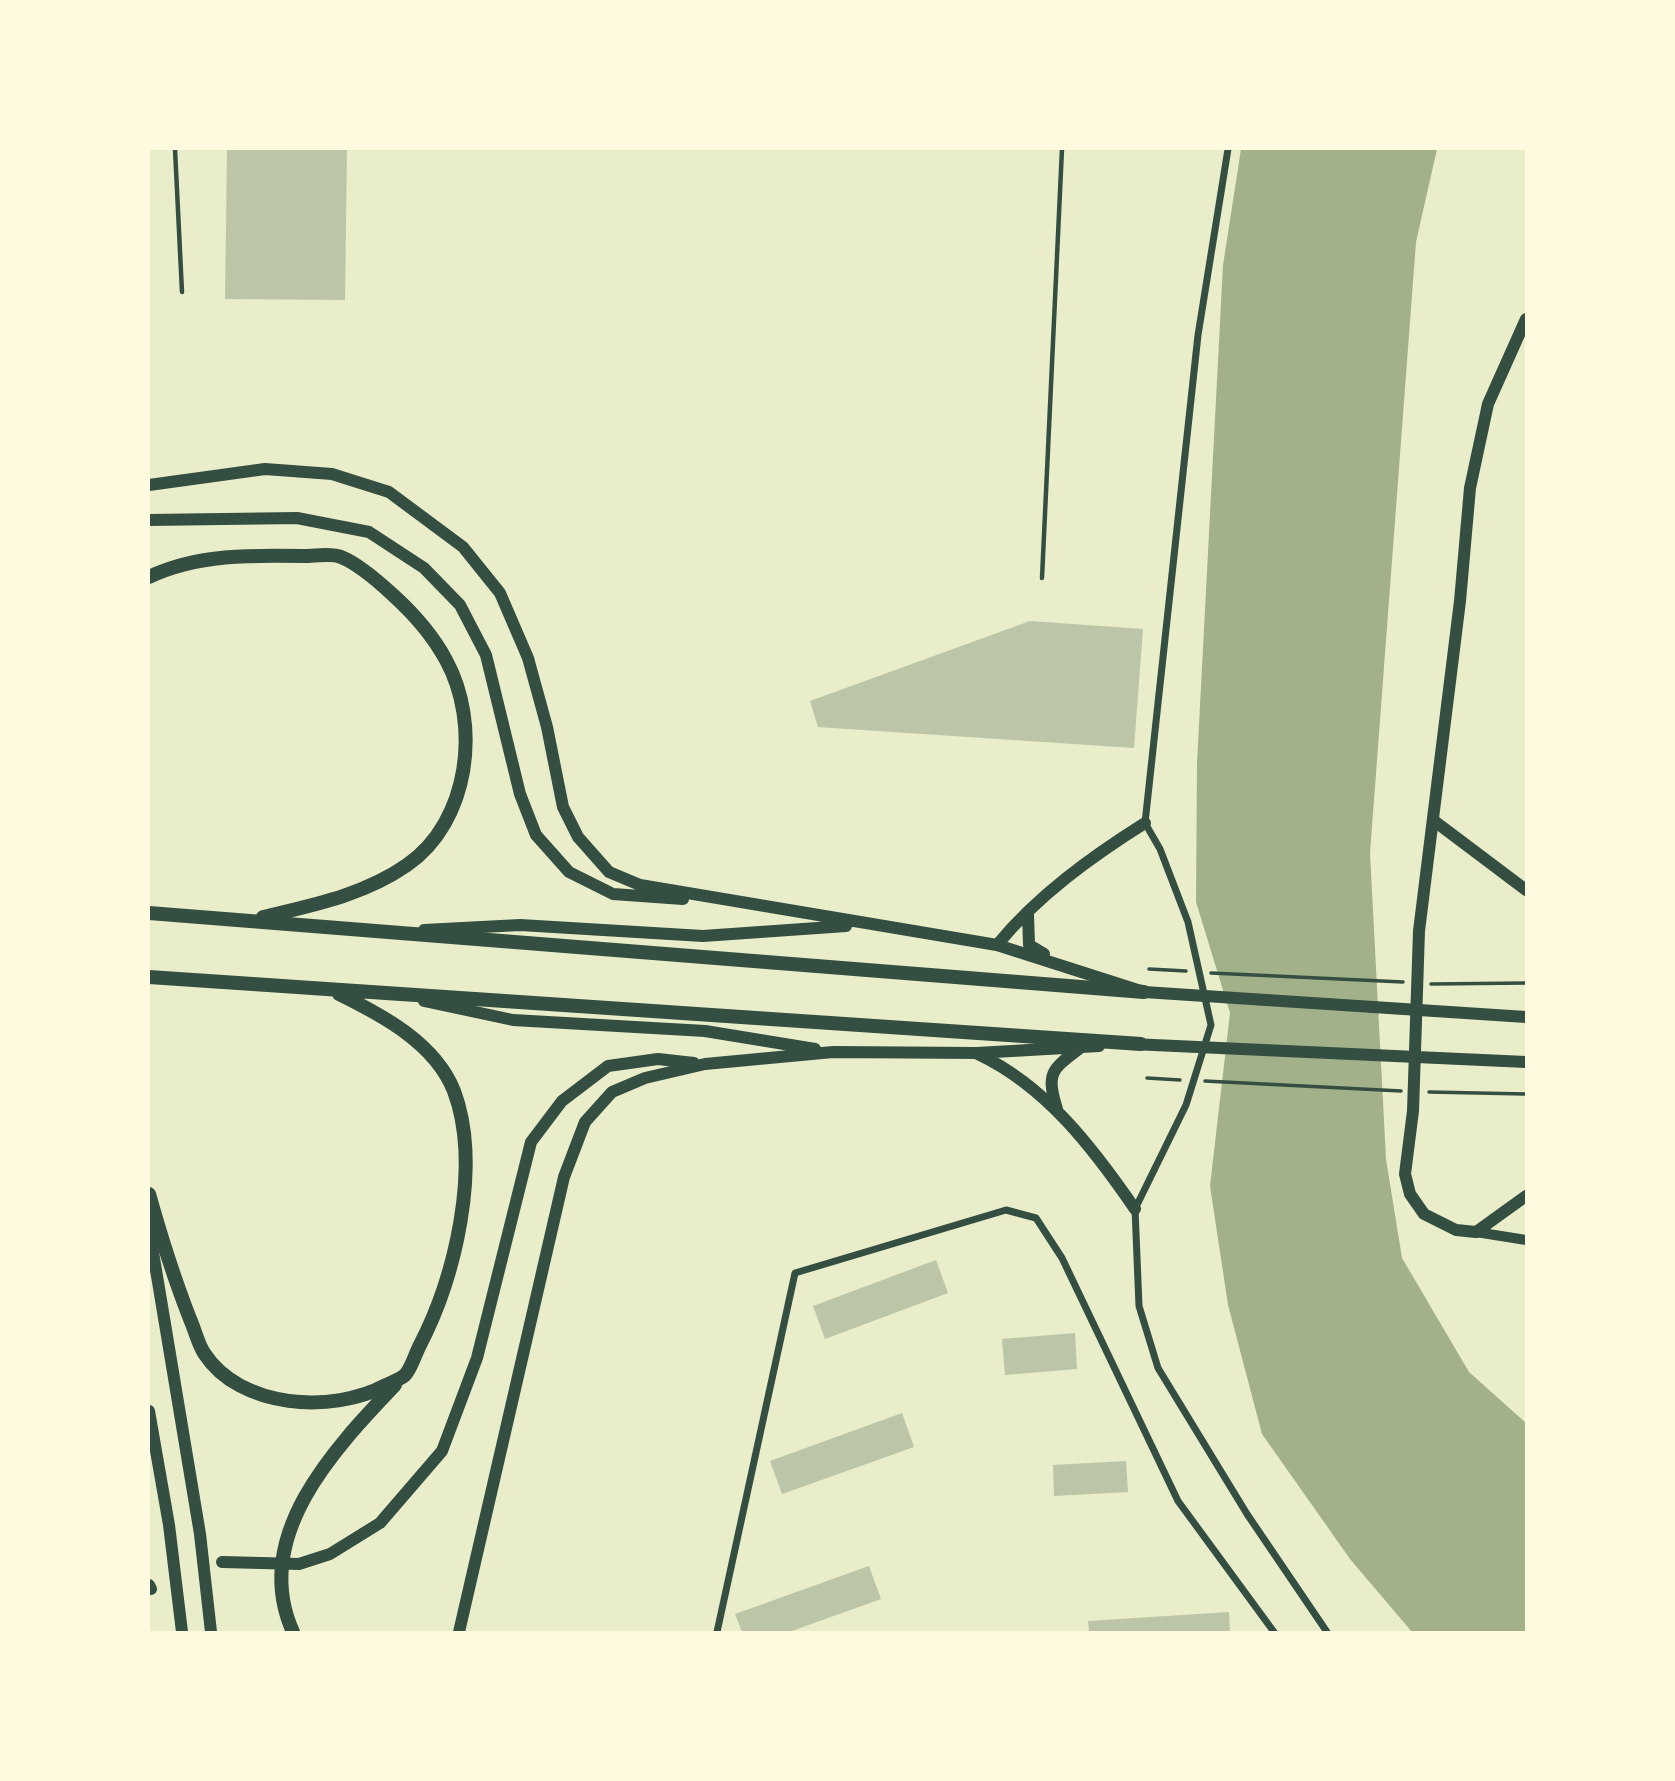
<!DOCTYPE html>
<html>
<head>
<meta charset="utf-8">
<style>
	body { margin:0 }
	#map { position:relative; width:1675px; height:1781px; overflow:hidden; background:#e9edc9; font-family:"DejaVu Sans",sans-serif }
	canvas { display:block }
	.frame { position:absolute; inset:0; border:150px solid #fefae0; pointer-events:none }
</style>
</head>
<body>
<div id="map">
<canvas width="1675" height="1781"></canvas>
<div class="frame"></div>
</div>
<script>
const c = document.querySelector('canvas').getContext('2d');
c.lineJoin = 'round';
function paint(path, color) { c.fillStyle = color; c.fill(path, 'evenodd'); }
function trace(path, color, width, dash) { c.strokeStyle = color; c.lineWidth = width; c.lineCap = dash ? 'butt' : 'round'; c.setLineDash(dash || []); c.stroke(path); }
paint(new Path2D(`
	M1241 149H1437L1416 242 1370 853 1386 1159 1402 1258 1469 1372 1526 1423V1632H1412L1350 1559 1262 1434 1228 1305 1210 1186 1230 1013 1196 902 1197 763 1223 265Z`), '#a3b18a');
paint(new Path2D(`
	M227 149H347L345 300 225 299Z
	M1030 621 1143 629 1134 748 818 727 810 701Z
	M936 1260 948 1293 825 1339 813 1306Z
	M1075 1333 1077 1369 1005 1375 1002 1339Z
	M902 1413 914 1447 782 1494 770 1461Z
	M1126 1461 1128 1492 1054 1496 1053 1465Z
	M869 1566 881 1599 789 1632H742L735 1614Z
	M1229 1612 1230 1632H1089L1088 1621Z`), '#bcc5a7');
trace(new Path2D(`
	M1149 969 1186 971
	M1211 973 1403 982
	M1431 984 1526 983
	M1147 1078 1180 1080
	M1205 1081 1401 1091
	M1429 1092 1526 1094`), '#344e41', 3.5);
trace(new Path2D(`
	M175 149 182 292
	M1042 578 1062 149`), '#344e41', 4.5);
trace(new Path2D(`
	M1228 149 1198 335 1145 823 1160 849 1188 922 1211 1025 1186 1105 1135 1209 1139 1306 1158 1368 1247 1514 1327 1632
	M717 1632 795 1273 1006 1210 1036 1218 1062 1258 1178 1501 1274 1632`), '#344e41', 7);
trace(new Path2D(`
	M1476 1232 1526 1240`), '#344e41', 10);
trace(new Path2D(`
	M1476 1232 1456 1230 1424 1214 1410 1194 1405 1174 1413 1111 1419 931 1460 601 1470 488 1488 404 1526 319`), '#344e41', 12);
trace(new Path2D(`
	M149 485 265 469 332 474 389 492 463 547 500 593 528 658 547 727 563 807 578 837 609 872 640 885 997 945 1144 992 1526 1017
	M149 520 297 518 369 532 424 568 460 605 486 655 520 794 536 835 569 872 613 894 683 899
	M1433 820 1526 890
	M1028 914 1029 945 1044 954
	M424 930 520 925 703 936 846 926
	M997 945C1037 896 1091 857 1145 823
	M424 1001 513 1020 705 1031 815 1049
	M1132 1044 1526 1062
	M978 1054C1046 1086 1093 1148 1135 1209
	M1057 1109C1046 1073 1051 1070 1080 1048
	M149 1228 200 1534 211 1632
	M1476 1232 1526 1196
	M149 1411 169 1525 182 1632
	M222 1562 299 1564 330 1554 380 1523 442 1451 477 1358 531 1142 562 1101 608 1066 658 1059 694 1063
	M149 1585 151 1589
	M459 1632 564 1177 585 1122 612 1092 645 1078 705 1064 833 1052 977 1053 1099 1046`), '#344e41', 12);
trace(new Path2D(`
	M149 577C197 554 252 555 305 556 315 556 332 553 341 557 359 564 379 582 393 595 414 614 432 634 446 660 481 724 470 821 407 865 364 895 313 905 263 917
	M149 913 1144 992
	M149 977 1141 1044
	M149 1194C161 1237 174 1278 190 1319 195 1330 198 1344 204 1353 240 1409 333 1414 386 1385 392 1382 401 1379 405 1375 411 1369 415 1355 419 1347 455 1278 482 1166 454 1091 435 1043 382 1015 339 994
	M293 1632C250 1537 334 1449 395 1385`), '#344e41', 14);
</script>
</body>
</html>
